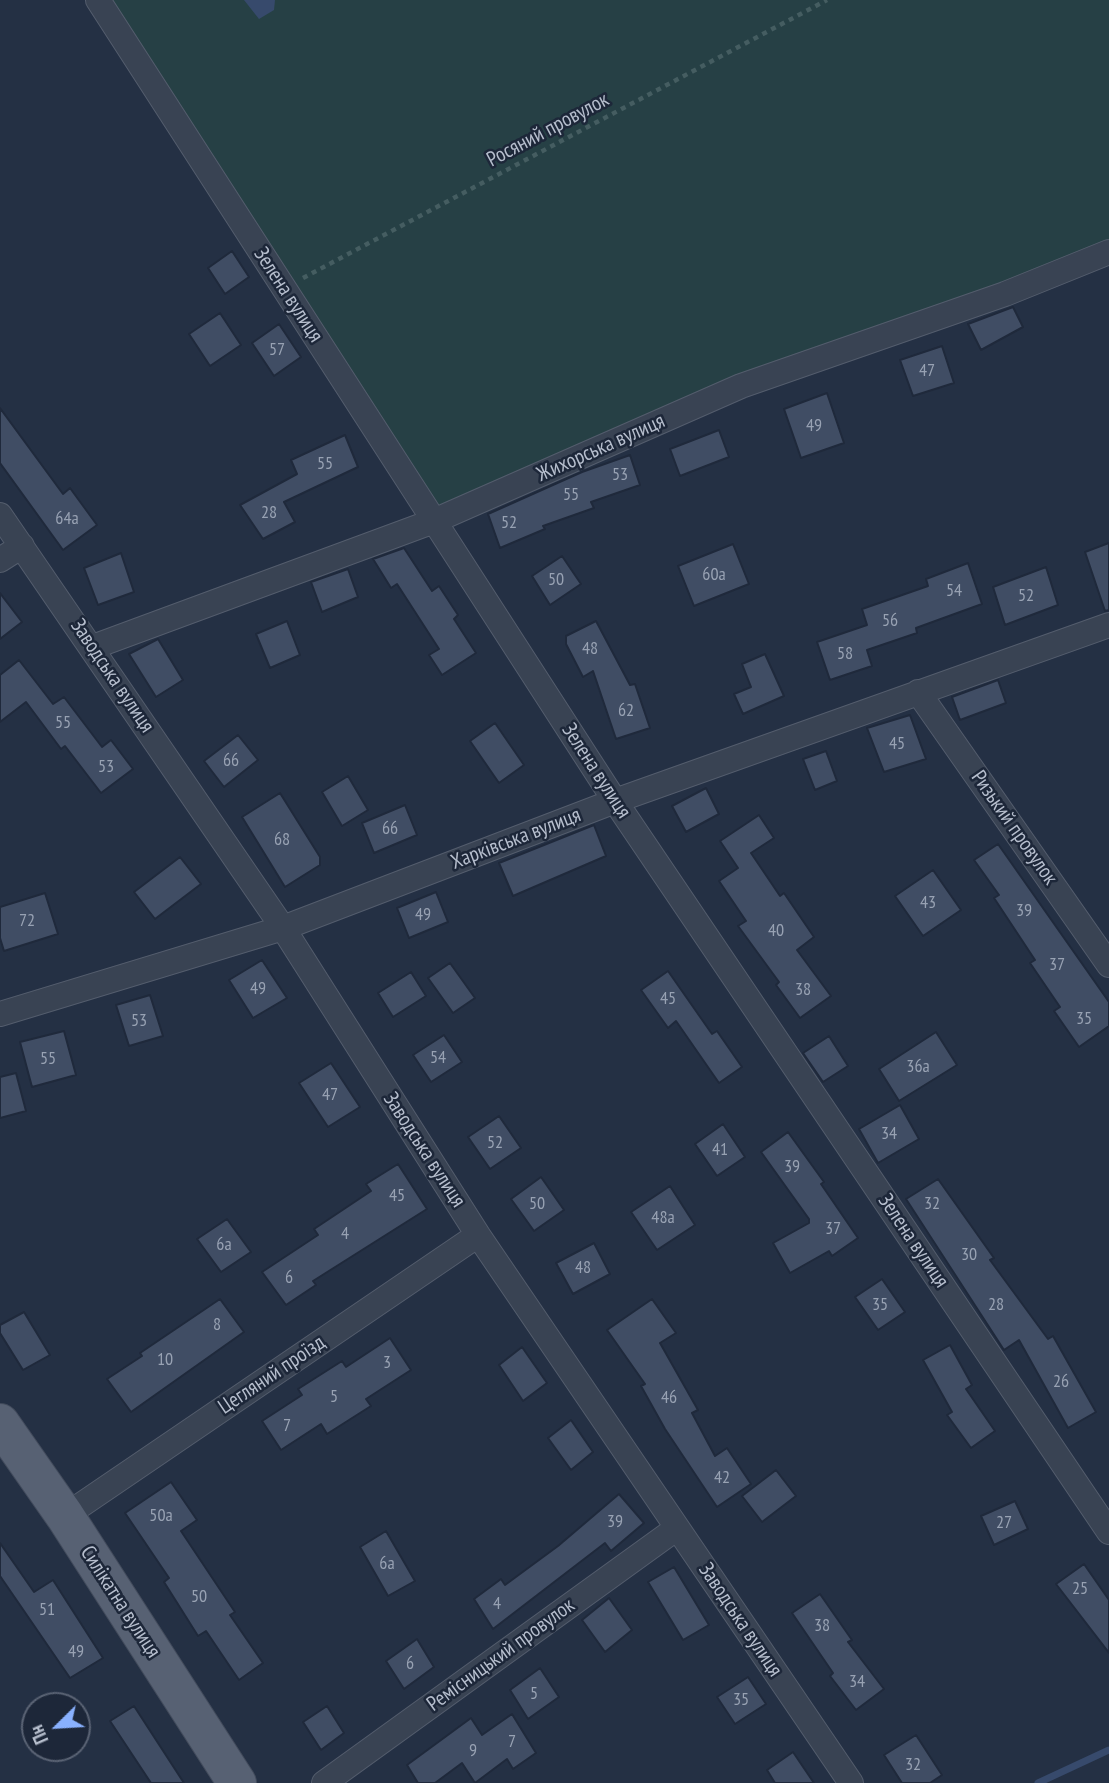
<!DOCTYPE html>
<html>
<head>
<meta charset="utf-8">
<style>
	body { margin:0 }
	#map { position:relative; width:1109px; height:1783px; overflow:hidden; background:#243044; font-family:"PT Sans Narrow",sans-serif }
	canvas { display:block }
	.north { position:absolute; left:21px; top:1692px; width:70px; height:70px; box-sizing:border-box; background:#1d2739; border:2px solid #5a6374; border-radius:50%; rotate:246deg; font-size:19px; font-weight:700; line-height:28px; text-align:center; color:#b6becd }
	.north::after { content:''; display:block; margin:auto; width:24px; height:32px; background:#89b1ff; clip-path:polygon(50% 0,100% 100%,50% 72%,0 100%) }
</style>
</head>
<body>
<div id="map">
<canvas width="1109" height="1783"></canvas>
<div class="north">Пн</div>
</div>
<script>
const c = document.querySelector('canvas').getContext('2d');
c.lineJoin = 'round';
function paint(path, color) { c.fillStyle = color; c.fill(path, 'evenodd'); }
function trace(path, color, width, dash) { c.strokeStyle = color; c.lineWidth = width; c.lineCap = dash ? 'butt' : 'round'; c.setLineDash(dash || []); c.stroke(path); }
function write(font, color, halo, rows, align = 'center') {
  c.font = font + ' "PT Sans Narrow",sans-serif'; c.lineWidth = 5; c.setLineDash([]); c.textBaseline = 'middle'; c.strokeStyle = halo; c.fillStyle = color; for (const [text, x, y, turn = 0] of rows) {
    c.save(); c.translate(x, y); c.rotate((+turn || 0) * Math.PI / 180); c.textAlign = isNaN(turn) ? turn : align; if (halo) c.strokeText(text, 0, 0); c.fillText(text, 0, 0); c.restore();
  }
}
paint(new Path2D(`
	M98 0H1109V252L434 521Z`), '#264045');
paint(new Path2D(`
	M244 0H275L274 10 259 19Z`), '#374a6c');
trace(new Path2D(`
	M1038 1783 1109 1750`), '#374a6c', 7);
const building = new Path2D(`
	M232 251 249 277 225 294 208 268Z
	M1013 307 1023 327 981 350 968 324Z
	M220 313 241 345 210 366 189 334Z
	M279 324 301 357 274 376 252 343Z
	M942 346 954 383 913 396 900 360Z
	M827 393 844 443 801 458 784 409Z
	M0 408 63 494 70 488 97 525 63 550 0 463Z
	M719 430 729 457 680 476 670 449Z
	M345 435 358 467 284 502 295 522 263 539 240 505 297 474 291 460Z
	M630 455 640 485 591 502 594 508 543 526 545 529 500 548 488 514 582 472Z
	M1109 543V610L1105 611 1085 552Z
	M733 544 749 584 694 606 678 566Z
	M404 548 432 591 439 586 458 615 454 619 476 653 442 675 429 655 439 649 397 584 391 588 373 559Z
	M121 553 134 592 98 605 84 568Z
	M562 556 581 584 550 605 532 576Z
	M968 563 982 604 916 628 917 633 867 650 872 666 830 680 817 642 867 625 862 609 928 586 926 579Z
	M1046 567 1058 605 1005 625 993 587Z
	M348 569 358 597 322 612 311 582Z
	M0 593 22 622 0 639Z
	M287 621 300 655 270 668 256 634Z
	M596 621 630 685 635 684 650 728 616 739 593 671 583 677 566 644V636Z
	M158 639 183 680 156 697 129 654Z
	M765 654 784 696 743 714 734 694 751 687 742 664Z
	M19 660 53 704 64 697 102 747 111 740 133 769 101 793 65 746 61 749 26 702 0 722V675Z
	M998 680 1006 703 960 720 952 697Z
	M910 715 926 759 884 772 867 728Z
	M495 723 524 765 499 783 470 741Z
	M238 735 258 760 224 787 204 761Z
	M826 751 837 781 815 790 803 759Z
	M348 776 368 810 342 826 322 792Z
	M706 788 719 814 686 832 672 806Z
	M280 793 320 857V865L285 887 242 817Z
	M405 805 417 835 374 853 362 823Z
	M759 815 774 838 751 853 780 896 784 893 814 937 797 950 831 996 800 1018 776 985 779 982 738 926 746 921 719 881 738 868 720 841Z
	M594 825 606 856 513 896 499 863Z
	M998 844 1109 1002V1026L1079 1047 1054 1011 1060 1007 1030 963 1035 960 994 898 999 895 974 860Z
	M180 857 201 884 155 919 134 892Z
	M933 870 961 910 923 936 895 896Z
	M436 892 448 922 409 938 397 908Z
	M45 893 58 934 4 951 0 938V907Z
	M262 960 287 998 253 1018 229 980Z
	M450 963 475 998 453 1013 428 978Z
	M668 971 712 1034 717 1031 742 1067 719 1083 676 1021 668 1028 641 990Z
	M411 972 426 996 393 1017 378 993Z
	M150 995 163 1036 129 1046 116 1005Z
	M64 1031 76 1075 32 1087 20 1042Z
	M936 1032 957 1065 899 1101 879 1069Z
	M444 1035 462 1062 431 1082 413 1055Z
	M829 1036 848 1066 823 1082 803 1053Z
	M331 1063 360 1107 328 1127 299 1083Z
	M16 1073 26 1111 0 1118V1077Z
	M900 1105 919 1139 878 1163 859 1129Z
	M499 1116 521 1148 490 1169 468 1137Z
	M723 1124 745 1157 717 1176 695 1144Z
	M788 1132 824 1182 821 1184 858 1238 832 1256 829 1251 790 1273 773 1243 809 1223V1219L761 1152Z
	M398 1164 427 1209 313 1281 316 1285 286 1305 262 1272 318 1235 314 1229 371 1191 366 1184Z
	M541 1177 564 1210 534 1231 511 1199Z
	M938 1179 994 1258 990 1260 1048 1339 1053 1336 1096 1412 1068 1428 1019 1340 1004 1350 906 1199Z
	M670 1186 695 1225 657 1250 631 1212Z
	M227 1219 251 1252 221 1272 197 1239Z
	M594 1243 610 1274 573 1294 556 1263Z
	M882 1279 905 1312 878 1330 855 1297Z
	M220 1299 244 1332 131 1412 107 1379 142 1356 140 1353Z
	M652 1299 676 1333 660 1343 698 1410 692 1413 715 1456 727 1448 751 1484 717 1507 665 1429 641 1386 645 1384 607 1330Z
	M24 1312 50 1355 23 1370 0 1333V1325Z
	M390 1338 411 1370 366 1399 371 1406 327 1434 321 1424 281 1450 262 1421 302 1395 298 1389 342 1361 346 1367Z
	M950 1345 972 1385 966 1389 995 1431 971 1448 947 1415 952 1412 923 1360Z
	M522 1347 547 1383 523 1401 499 1365Z
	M571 1420 593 1452 571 1470 548 1438Z
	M776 1470 796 1496 762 1522 742 1496Z
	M171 1482 197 1520 181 1531 235 1612 230 1615 263 1663 239 1680 206 1631 198 1636 164 1582 169 1578 125 1513Z
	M619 1494 644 1523 611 1551 605 1543 493 1629 474 1599 501 1579 505 1585 558 1546Z
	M1015 1501 1028 1529 994 1545 981 1516Z
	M386 1531 415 1581 388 1596 360 1547Z
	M0 1543 34 1592 53 1580 103 1658 70 1678 0 1576Z
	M1084 1564 1109 1600V1653L1056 1584Z
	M674 1567 709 1625 683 1640 648 1582Z
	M820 1594 852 1640 848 1642 884 1689 856 1710 830 1676 833 1673 792 1613Z
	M609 1598 632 1630 605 1652 582 1620Z
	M417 1639 434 1667 404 1689 386 1661Z
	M540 1668 559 1697 528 1719 510 1690Z
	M748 1677 766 1704 735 1724 717 1697Z
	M134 1706 184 1783H151L110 1721Z
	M327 1706 344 1733 321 1750 303 1722Z
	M512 1714 536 1753 513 1769 507 1759 475 1783 462 1763 435 1783H418L407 1765 471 1718 482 1735Z
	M916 1735 942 1775 930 1783H902L884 1755Z
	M793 1752 814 1783H775L767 1770Z`);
paint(building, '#404d64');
trace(building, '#1f293b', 2);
const minor = new Path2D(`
	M98 0 615 801 1109 1532
	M0 515 283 928 478 1235 851 1783
	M0 560 22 546
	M93 647 434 521 741 386 1005 294 1109 252
	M918 692 1109 965
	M0 1014 283 928 615 801 1109 625
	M65 1516 478 1235
	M324 1783 677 1528`);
const primary = new Path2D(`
	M0 1423 65 1516 237 1783`);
trace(minor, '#545d6d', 26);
trace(primary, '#424b5c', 40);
trace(new Path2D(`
	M303 278 827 0`), '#455d61', 4.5, [5, 5]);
trace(minor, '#394353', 24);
trace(primary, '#576173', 38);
write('18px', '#98a2b3', null, [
	["57",277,350],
	["47",927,371],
	["49",814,426],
	["55",325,464],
	["53",620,475],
	["55",571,495],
	["28",269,513],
	["64а",67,519],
	["52",509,523],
	["60а",714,575],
	["50",556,580],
	["54",954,591],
	["52",1026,596],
	["56",890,621],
	["48",590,649],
	["58",845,654],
	["62",626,711],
	["55",63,723],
	["45",897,744],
	["66",231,761],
	["53",106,767],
	["66",390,829],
	["68",282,840],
	["43",928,903],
	["39",1024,911],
	["49",423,915],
	["72",27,921],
	["40",776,931],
	["37",1057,965],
	["49",258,989],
	["38",803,990],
	["45",668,999],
	["35",1084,1019],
	["53",139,1021],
	["54",438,1058],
	["55",48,1059],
	["36а",918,1067],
	["47",330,1095],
	["34",889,1134],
	["52",495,1143],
	["41",720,1150],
	["39",792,1167],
	["45",397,1196],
	["50",537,1204],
	["32",932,1204],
	["48а",663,1218],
	["37",833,1229],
	["4",345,1234],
	["6а",224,1245],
	["30",969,1255],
	["48",583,1268],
	["6",289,1278],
	["35",880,1305],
	["28",996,1305],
	["8",217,1325],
	["10",165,1360],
	["3",387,1363],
	["26",1061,1382],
	["5",334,1397],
	["46",669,1398],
	["7",287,1426],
	["42",722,1478],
	["50а",161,1516],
	["39",615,1522],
	["27",1004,1523],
	["6а",387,1564],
	["25",1080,1589],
	["50",199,1597],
	["4",497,1604],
	["51",47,1610],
	["38",822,1626],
	["49",76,1652],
	["6",410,1664],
	["34",857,1682],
	["5",534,1694],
	["35",741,1700],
	["7",512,1742],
	["9",473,1751],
	["32",913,1765]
]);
write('21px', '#b6becd', '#1d2739', [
	["Росяний провулок",548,130,-28],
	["Зелена вулиця",288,295,57],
	["Жихорська вулиця",601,448,-24],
	["Заводська вулиця",112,676,56],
	["Зелена вулиця",596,771,57],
	["Ризький провулок",1014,828,55],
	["Харківська вулиця",516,839,-21],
	["Заводська вулиця",424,1150,57],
	["Зелена вулиця",913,1241,56],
	["Цегляний проїзд",272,1375,-34],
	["Силікатна вулиця",120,1602,57],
	["Заводська вулиця",740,1620,56],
	["Ремісницький провулок",501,1655,-36]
]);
</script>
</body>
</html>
